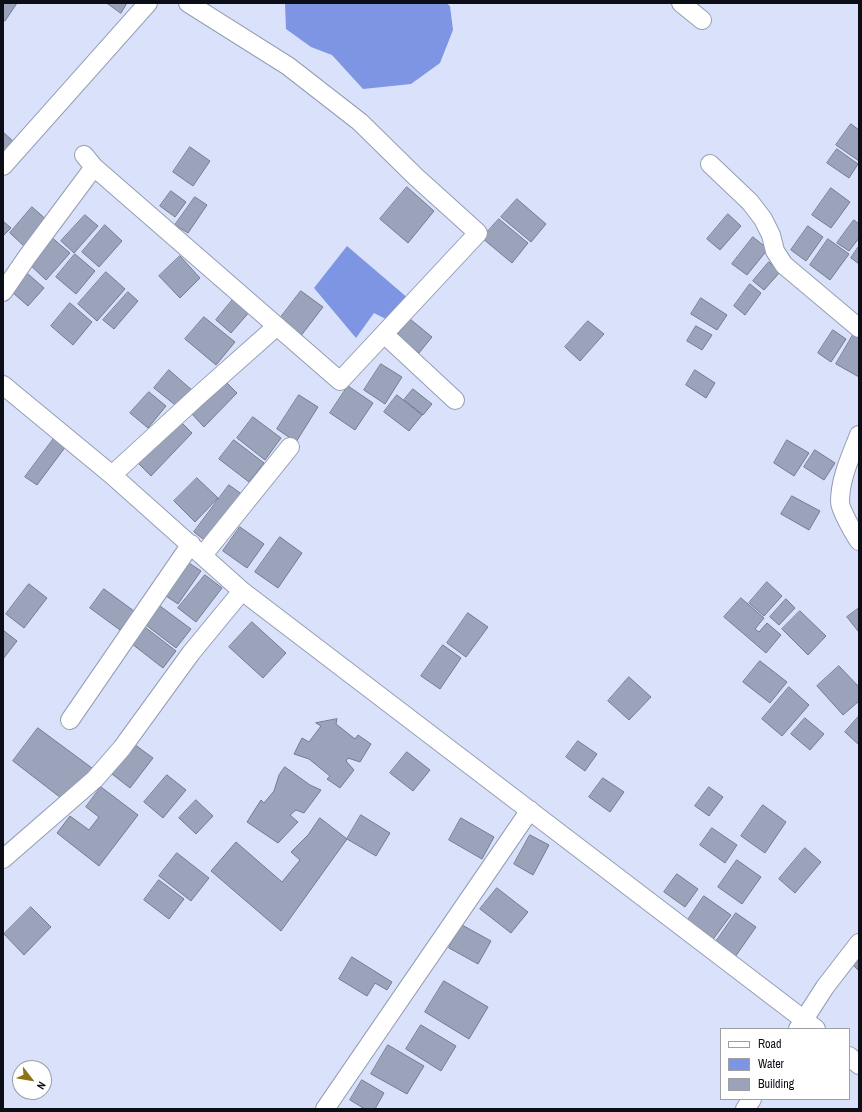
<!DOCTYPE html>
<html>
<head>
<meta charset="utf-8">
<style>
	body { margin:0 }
	#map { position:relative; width:862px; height:1112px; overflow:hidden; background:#d9e2fa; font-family:"Archivo Narrow",sans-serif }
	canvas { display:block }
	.frame { position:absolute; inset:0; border:4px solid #0b0e16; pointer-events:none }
	.legend { position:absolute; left:720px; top:1028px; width:130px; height:72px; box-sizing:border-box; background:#fff; border:1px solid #9d9fa2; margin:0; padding:5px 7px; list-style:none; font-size:12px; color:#0b0e16 }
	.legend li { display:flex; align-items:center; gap:8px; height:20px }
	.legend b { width:20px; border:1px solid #9d9fa2 }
	.north { position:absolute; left:12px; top:1060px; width:40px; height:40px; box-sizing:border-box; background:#fff; border:1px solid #9d9fa2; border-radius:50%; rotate:121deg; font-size:11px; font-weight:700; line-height:16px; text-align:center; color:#0b0e16 }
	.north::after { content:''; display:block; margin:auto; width:14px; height:18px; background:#907116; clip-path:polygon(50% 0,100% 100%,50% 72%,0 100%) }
</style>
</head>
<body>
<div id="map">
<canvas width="862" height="1112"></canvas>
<div class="frame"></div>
<ul class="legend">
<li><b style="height:5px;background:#fff"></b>Road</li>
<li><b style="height:11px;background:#7d95e2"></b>Water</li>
<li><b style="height:11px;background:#9ba3ba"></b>Building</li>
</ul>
<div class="north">N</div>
</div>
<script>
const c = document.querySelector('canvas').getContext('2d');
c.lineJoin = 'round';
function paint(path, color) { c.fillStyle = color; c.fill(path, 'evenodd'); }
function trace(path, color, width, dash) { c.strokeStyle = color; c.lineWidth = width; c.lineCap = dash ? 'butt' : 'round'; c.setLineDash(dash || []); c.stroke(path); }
paint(new Path2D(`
	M285 3H446L450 6 453 30 440 63 411 84 363 89 332 55 311 47 286 29Z
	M347 246 409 299 390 321 374 313 356 338 314 288Z`), '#7d95e2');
const building = new Path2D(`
	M3 3H17L5 21 3 20Z
	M107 3H127L121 13Z
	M851 124 859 130V161L836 145Z
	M3 132 14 142 3 154Z
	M190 147 210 161 193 186 173 172Z
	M837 149 858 164 849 178 827 163Z
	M407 187 434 211 408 243 380 219Z
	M831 188 850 202 831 228 812 215Z
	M171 191 186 202 175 217 160 206Z
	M195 197 207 205 188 233 175 225Z
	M517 199 546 224 531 242 501 217Z
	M32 207 48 221 25 247 10 233Z
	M728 214 741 226 720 250 707 239Z
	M85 215 98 226 74 253 61 241Z
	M499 219 528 243 512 263 482 238Z
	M854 220 859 224V238L849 251 837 243Z
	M3 221 11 228 3 236Z
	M105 225 122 241 99 267 82 252Z
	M808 226 823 237 806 261 791 250Z
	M50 236 70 253 46 280 27 262Z
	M753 237 768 249 747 275 732 264Z
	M828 239 849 254 830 280 810 265Z
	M859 246V264L851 258Z
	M75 254 95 271 76 294 56 277Z
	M180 256 200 278 180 298 159 276Z
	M769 262 780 272 764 290 753 281Z
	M106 272 125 289 97 321 78 304Z
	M28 274 44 288 28 306 12 292Z
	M750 284 761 293 745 315 734 306Z
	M301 291 323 307 300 337 278 321Z
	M128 292 138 301 114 329 103 320Z
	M235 297 251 310 231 333 216 320Z
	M701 298 727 315 717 330 691 314Z
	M70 303 92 322 73 345 51 326Z
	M204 317 235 342 216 365 185 339Z
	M410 319 432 337 419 353 397 336Z
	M588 321 604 334 580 361 565 347Z
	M696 326 712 335 702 350 687 341Z
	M833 330 846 339 831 362 818 353Z
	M853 335 859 338V377L836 364Z
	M381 364 402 377 385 404 364 390Z
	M169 370 193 391 179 408 154 388Z
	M695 370 715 383 706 398 686 385Z
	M224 380 237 393 204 427 192 414Z
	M348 386 373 403 355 430 330 413Z
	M413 389 432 404 423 415 404 400Z
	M149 392 166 406 148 428 130 413Z
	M299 395 318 407 296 442 277 429Z
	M397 395 422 415 409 431 384 412Z
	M253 417 281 438 265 460 237 438Z
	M179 420 192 433 151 476 138 463Z
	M55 437 66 446 37 485 25 477Z
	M234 440 264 463 249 482 219 459Z
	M787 440 809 453 794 476 774 463Z
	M815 450 835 463 824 480 804 467Z
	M197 478 218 498 195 522 174 501Z
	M229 485 243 495 207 542 194 532Z
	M792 496 820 511 809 530 781 514Z
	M240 527 264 544 247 568 223 551Z
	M280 537 302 553 278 588 255 572Z
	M186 561 201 571 178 604 163 594Z
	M205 575 222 588 196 622 178 608Z
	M767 582 782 596 764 616 749 603Z
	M29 584 47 598 24 628 6 614Z
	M104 589 134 611 120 630 90 608Z
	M741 598 764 618 755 629 759 632 767 623 781 635 766 653 724 617Z
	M786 599 795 608 779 625 770 617Z
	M160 606 191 629 176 648 146 625Z
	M859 608V630L858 631 847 617Z
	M800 611 826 636 808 655 782 629Z
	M468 613 488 627 466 657 447 643Z
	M252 622 286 653 263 678 229 647Z
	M145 627 176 651 163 668 132 644Z
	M3 630 17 641 3 659Z
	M443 645 461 658 440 689 421 676Z
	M760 661 787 682 770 703 743 682Z
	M839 666 859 687V701L843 715 817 686Z
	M629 677 651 697 629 720 608 701Z
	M789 687 809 705 782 736 762 719Z
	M859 716V745L845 732Z
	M805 718 824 734 810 750 791 734Z
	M337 719 336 724 355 739 358 735 371 744 360 762 348 758 346 761 354 770 340 788 327 779 330 776 309 759 294 754 302 738 309 742 321 726 316 723Z
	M38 728 96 771 61 798 13 761Z
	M578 741 597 754 585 771 566 757Z
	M134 744 153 758 130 788 112 774Z
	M407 752 430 770 413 791 390 773Z
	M285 767 310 785 321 790 304 813 296 810 290 815 298 822 278 843 247 822 261 800 264 803 274 791 279 775Z
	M167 775 186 790 163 818 144 802Z
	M603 778 624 792 610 812 589 797Z
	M101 787 138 815 99 866 57 833 70 816 89 830 99 817 86 807Z
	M709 787 723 797 709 816 695 806Z
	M196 800 213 816 196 834 179 818Z
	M763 805 786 822 765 853 741 836Z
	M361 815 390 833 376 856 347 839Z
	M320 818 347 839 281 931 211 871 236 842 282 882 300 860 291 852 308 835Z
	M461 818 494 837 482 859 449 840Z
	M712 828 737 845 725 863 700 845Z
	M530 835 549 845 533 875 514 864Z
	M805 848 821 862 795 893 779 879Z
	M177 853 209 878 191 901 159 876Z
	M737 860 761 877 742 904 718 887Z
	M677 874 698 889 685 907 664 892Z
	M159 880 184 899 169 919 144 900Z
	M497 888 528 912 511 933 480 909Z
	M704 896 731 915 711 942 685 924Z
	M31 907 51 927 24 955 4 934Z
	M736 913 756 927 735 957 715 943Z
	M462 925 491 941 478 964 449 948Z
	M859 954V971L851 963Z
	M352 957 392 982 387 990 375 983 367 996 339 979Z
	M444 981 488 1007 469 1039 425 1012Z
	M421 1025 456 1046 441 1071 406 1049Z
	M388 1045 424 1066 407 1094 371 1074Z
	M362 1080 384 1093 375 1109H365L350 1100Z`);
paint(building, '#9ba3ba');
trace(building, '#737b91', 1);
const street = new Path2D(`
	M681 3 702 20
	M84 155 94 167 340 381 478 233 416 177 360 122 288 66 188 3
	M710 164 750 202 763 219 771 235 775 251 784 265 859 328
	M3 166 148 3
	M3 292 27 257 94 167
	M384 334 455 400
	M3 385 112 475 242 591 816 1029
	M859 435C851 456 840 478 840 502 840 509 854 534 859 541
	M112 475 197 397 277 326
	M203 555 290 447
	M70 720 191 544
	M3 859 95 779 122 748 191 653 242 591
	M798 1029 825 987 859 943
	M849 1056 859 1065
	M325 1109 530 810
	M745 1109 752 1099`);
trace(street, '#959db4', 20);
trace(street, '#fff', 18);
</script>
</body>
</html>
